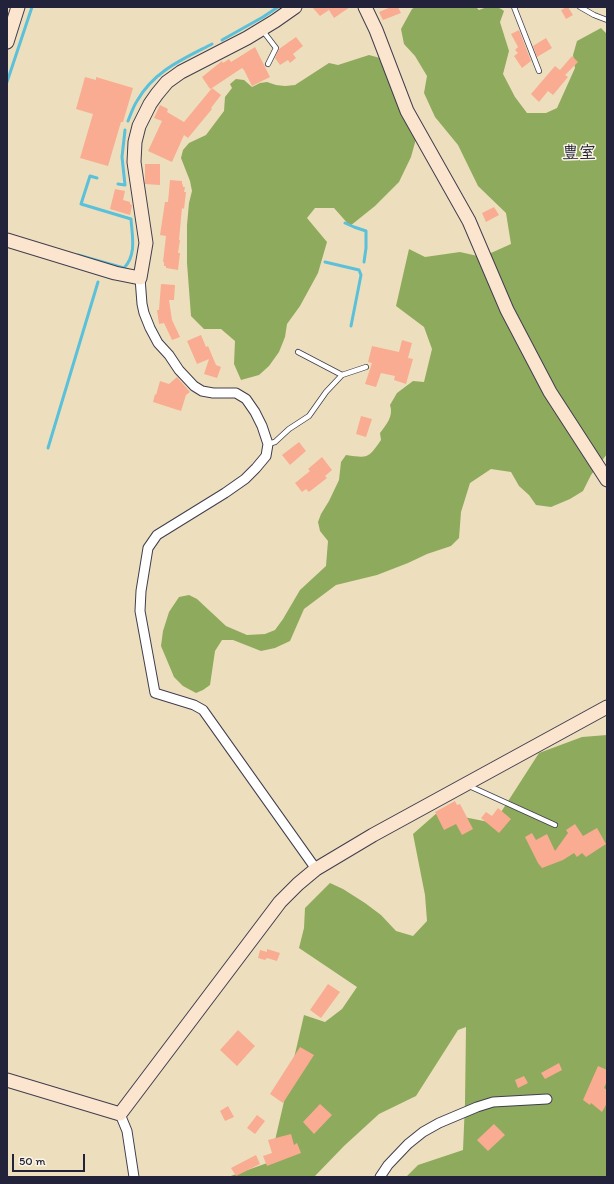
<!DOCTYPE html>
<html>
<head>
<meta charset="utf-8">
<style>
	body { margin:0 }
	#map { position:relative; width:614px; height:1184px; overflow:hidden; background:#eddfbd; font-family:Itim,sans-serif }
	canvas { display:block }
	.frame { position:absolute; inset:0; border:8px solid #22223b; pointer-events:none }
	.scale { position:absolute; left:12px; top:1154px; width:73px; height:18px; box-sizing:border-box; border:2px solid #22223b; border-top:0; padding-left:5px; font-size:12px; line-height:14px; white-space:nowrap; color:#22223b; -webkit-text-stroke:3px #fcf5e5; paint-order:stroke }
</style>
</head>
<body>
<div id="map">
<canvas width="614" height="1184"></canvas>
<div class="frame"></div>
<div class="scale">50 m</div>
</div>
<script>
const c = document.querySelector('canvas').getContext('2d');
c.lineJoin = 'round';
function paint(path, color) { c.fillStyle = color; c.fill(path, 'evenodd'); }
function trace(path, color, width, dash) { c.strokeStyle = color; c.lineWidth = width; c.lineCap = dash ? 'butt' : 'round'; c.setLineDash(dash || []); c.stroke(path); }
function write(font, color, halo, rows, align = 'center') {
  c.font = font + ' Itim,"Klee One",sans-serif'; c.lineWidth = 3; c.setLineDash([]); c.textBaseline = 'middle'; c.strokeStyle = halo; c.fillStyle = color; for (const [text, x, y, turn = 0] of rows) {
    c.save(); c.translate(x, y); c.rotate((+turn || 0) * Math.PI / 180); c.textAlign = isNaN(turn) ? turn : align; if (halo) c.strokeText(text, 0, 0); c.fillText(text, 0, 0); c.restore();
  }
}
paint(new Path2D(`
	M415 7H476L479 10C487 6 497 5 504 11L500 22 509 51 503 74 515 97 527 113H546L557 108 575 68 573 55 577 41 601 28 607 34V454L591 475 583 491 570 499 551 507 536 505 529 495 519 486 511 472 491 469 470 483 461 512 459 538 451 546 427 554 408 563 377 575 336 585 304 609 290 641 275 648 261 651 233 640H222L215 651 210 685 203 690 196 693 183 686 174 677 161 646 163 631 169 612 179 597 189 595 197 599 226 626 247 635 265 634 275 630 283 619 300 590 326 566 328 541 320 531 318 522 321 514 329 501 339 480 341 462 346 455C368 458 368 459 381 440L380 433C386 425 394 416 390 405L397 393 413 381 424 382 432 349 424 327 396 306 409 249 425 257 460 252 482 257 511 244 506 213 478 186 458 145 435 117 424 93 427 76 415 56 404 44 401 29 412 9Z
	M369 55 380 58 393 82 416 139 411 157 399 182 375 206 350 226 334 208H315L307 218 327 242 318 273 300 306 287 324 285 337 279 352 269 366 259 375 241 380 234 364 235 341 221 329H204L191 316 187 263V225L189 203 192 191 190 181 181 158 183 150 189 143 206 135 224 111 225 97 232 88 230 84 236 79 244 80 252 87 260 83 267 82 276 85 285 86 295 85 329 63 338 65Z
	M607 735V1177H406L418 1165 463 1150 465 1103 466 1027 458 1030 416 1096 379 1114 344 1146 315 1176 313 1177H228L270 1162 304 1015 325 1022 342 1009 357 987 299 948 304 928 305 908 330 883 343 889 365 903 381 915 396 931 413 936 427 921 425 895 413 834 438 812 494 823 539 753 582 737Z`), '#8eaa5d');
trace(new Path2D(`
	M222 40 263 17 278 7
	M7 82 32 7
	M128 121C131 114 133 107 137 101 154 71 183 59 212 44
	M118 184 125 185 122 157 125 130
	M345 223 354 227 366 231V248L364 262
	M78 255 124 268C137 255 132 235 131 219L81 204 90 176 97 178
	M325 262 359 270 361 275 351 326
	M48 448 98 282`), '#5bc0d9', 3);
paint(new Path2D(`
	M312 7H350L334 18 329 10 320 16Z
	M391 7H398L401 13 383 20 379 12Z
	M567 7H568L573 15 566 19 561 10Z
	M519 30 531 61 522 68 514 56 518 53 515 50 518 47 511 34Z
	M296 37 303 46 293 54 296 58 290 63 288 60 280 65 275 58 279 49Z
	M546 38 552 48 537 57 533 46Z
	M255 47 270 77 252 86 244 70 242 68 212 88 221 95 211 108 212 109 188 138 184 135 172 162 148 151 162 121 154 118 160 105 168 109 167 112 184 122 212 88 210 89 202 77 222 61 223 63 229 59 231 62Z
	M572 56 578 62 565 75 568 77 553 95 548 91 539 102 531 94 555 66 560 70Z
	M85 77 96 80V77L133 88 123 122H121L108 166 80 158 93 114 76 109Z
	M145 164H160V185L145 184Z
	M170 180 182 181V184L183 185V187H185L184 192H186L184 209 182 208 179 240H180L178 253H180L178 270 166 268V266H164V262H163L166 236 160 235 165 202H168Z
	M115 189 125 191 123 200 130 202V204L132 205 130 215 110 209Z
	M494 207 499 215 486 222 482 213Z
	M161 284 175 285 174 300H169L172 320 180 337 172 340 164 323 159 324 157 310H159Z
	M201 335 206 347 208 346 216 365 221 367 217 378 204 374 209 359 197 364 187 341Z
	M402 340 412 343 408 358 413 359 406 384 394 380 395 376 381 373 376 387 365 384 372 363 368 362 372 346 399 352Z
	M177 377 190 392 186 395 181 411 153 402 155 394 156 395 160 381 169 384Z
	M361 416 372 419 366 437 356 434Z
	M299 442 306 451 290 465 282 455Z
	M322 457 332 470 325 476 327 478 309 492 306 489 302 492 295 483 310 471 308 469Z
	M455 801 457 805 460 804 473 829 462 835 456 824 444 830 435 812Z
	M498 808 511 819 499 833 481 818 486 812 492 816Z
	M575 824 583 836 597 828 606 844 586 857 582 853 577 857 574 853 563 860 542 868 538 863 525 837 532 833 536 840 547 834 555 851 568 833 566 830Z
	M267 949 280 953 277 961 267 958 265 960 258 958 260 950 267 952Z
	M328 984 340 992 321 1018 310 1010Z
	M238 1030 255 1046 237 1066 220 1050Z
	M300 1047 314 1055 283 1103 270 1094Z
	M559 1063 562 1070 545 1079 541 1073Z
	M598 1066 607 1070V1081L604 1088 607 1090V1103L602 1112 591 1103 590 1105 583 1100Z
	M524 1076 528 1083 518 1088 515 1080Z
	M320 1104 332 1115 314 1134 303 1122Z
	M228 1106 234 1117 225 1121 220 1111Z
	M257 1115 265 1121 255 1134 247 1128Z
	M494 1124 505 1135 488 1151 477 1140Z
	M291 1134 294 1145 297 1143 301 1153 267 1166 263 1156 272 1153 268 1140Z
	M256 1155 260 1164 236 1176 231 1168Z`), '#f9ac91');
const lane = new Path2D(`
	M514 7 539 71
	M580 7 594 15 607 20
	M263 31 276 48 268 64
	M342 375 366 367
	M268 444 275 442 289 429 309 416 326 392 342 375 298 352
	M467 785 555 825`);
const street = new Path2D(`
	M140 278 142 304 144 313 150 328 158 343 169 355 179 370 194 386 202 391 213 393H236L246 399 255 412 262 426 268 444 266 456 256 468 245 479 225 493 157 535 148 548 141 591 140 611 155 693 194 705 203 710 316 869
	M120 1114 127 1131 134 1177
	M380 1177 388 1165 408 1144 423 1132 439 1123 477 1107 493 1102 547 1099`);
const secondary = new Path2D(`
	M365 7 376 30 407 111 469 221 507 310 550 392 607 480
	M7 42 18 7
	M7 240 115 273 140 278 146 243 134 162 135 142 139 126 150 104 157 94 167 82 181 72 247 38 275 21 295 7
	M7 1080 120 1114 280 902 298 884 316 869 373 835 607 707`);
trace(lane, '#403e4e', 6);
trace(street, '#403e4e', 11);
trace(secondary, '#403e4e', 15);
trace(lane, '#fff', 4.5);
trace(street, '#fff', 9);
trace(secondary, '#fbe5cf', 13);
write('bold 17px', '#22223b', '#fcf5e5', [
	["豊室",579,154]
]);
</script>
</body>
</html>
